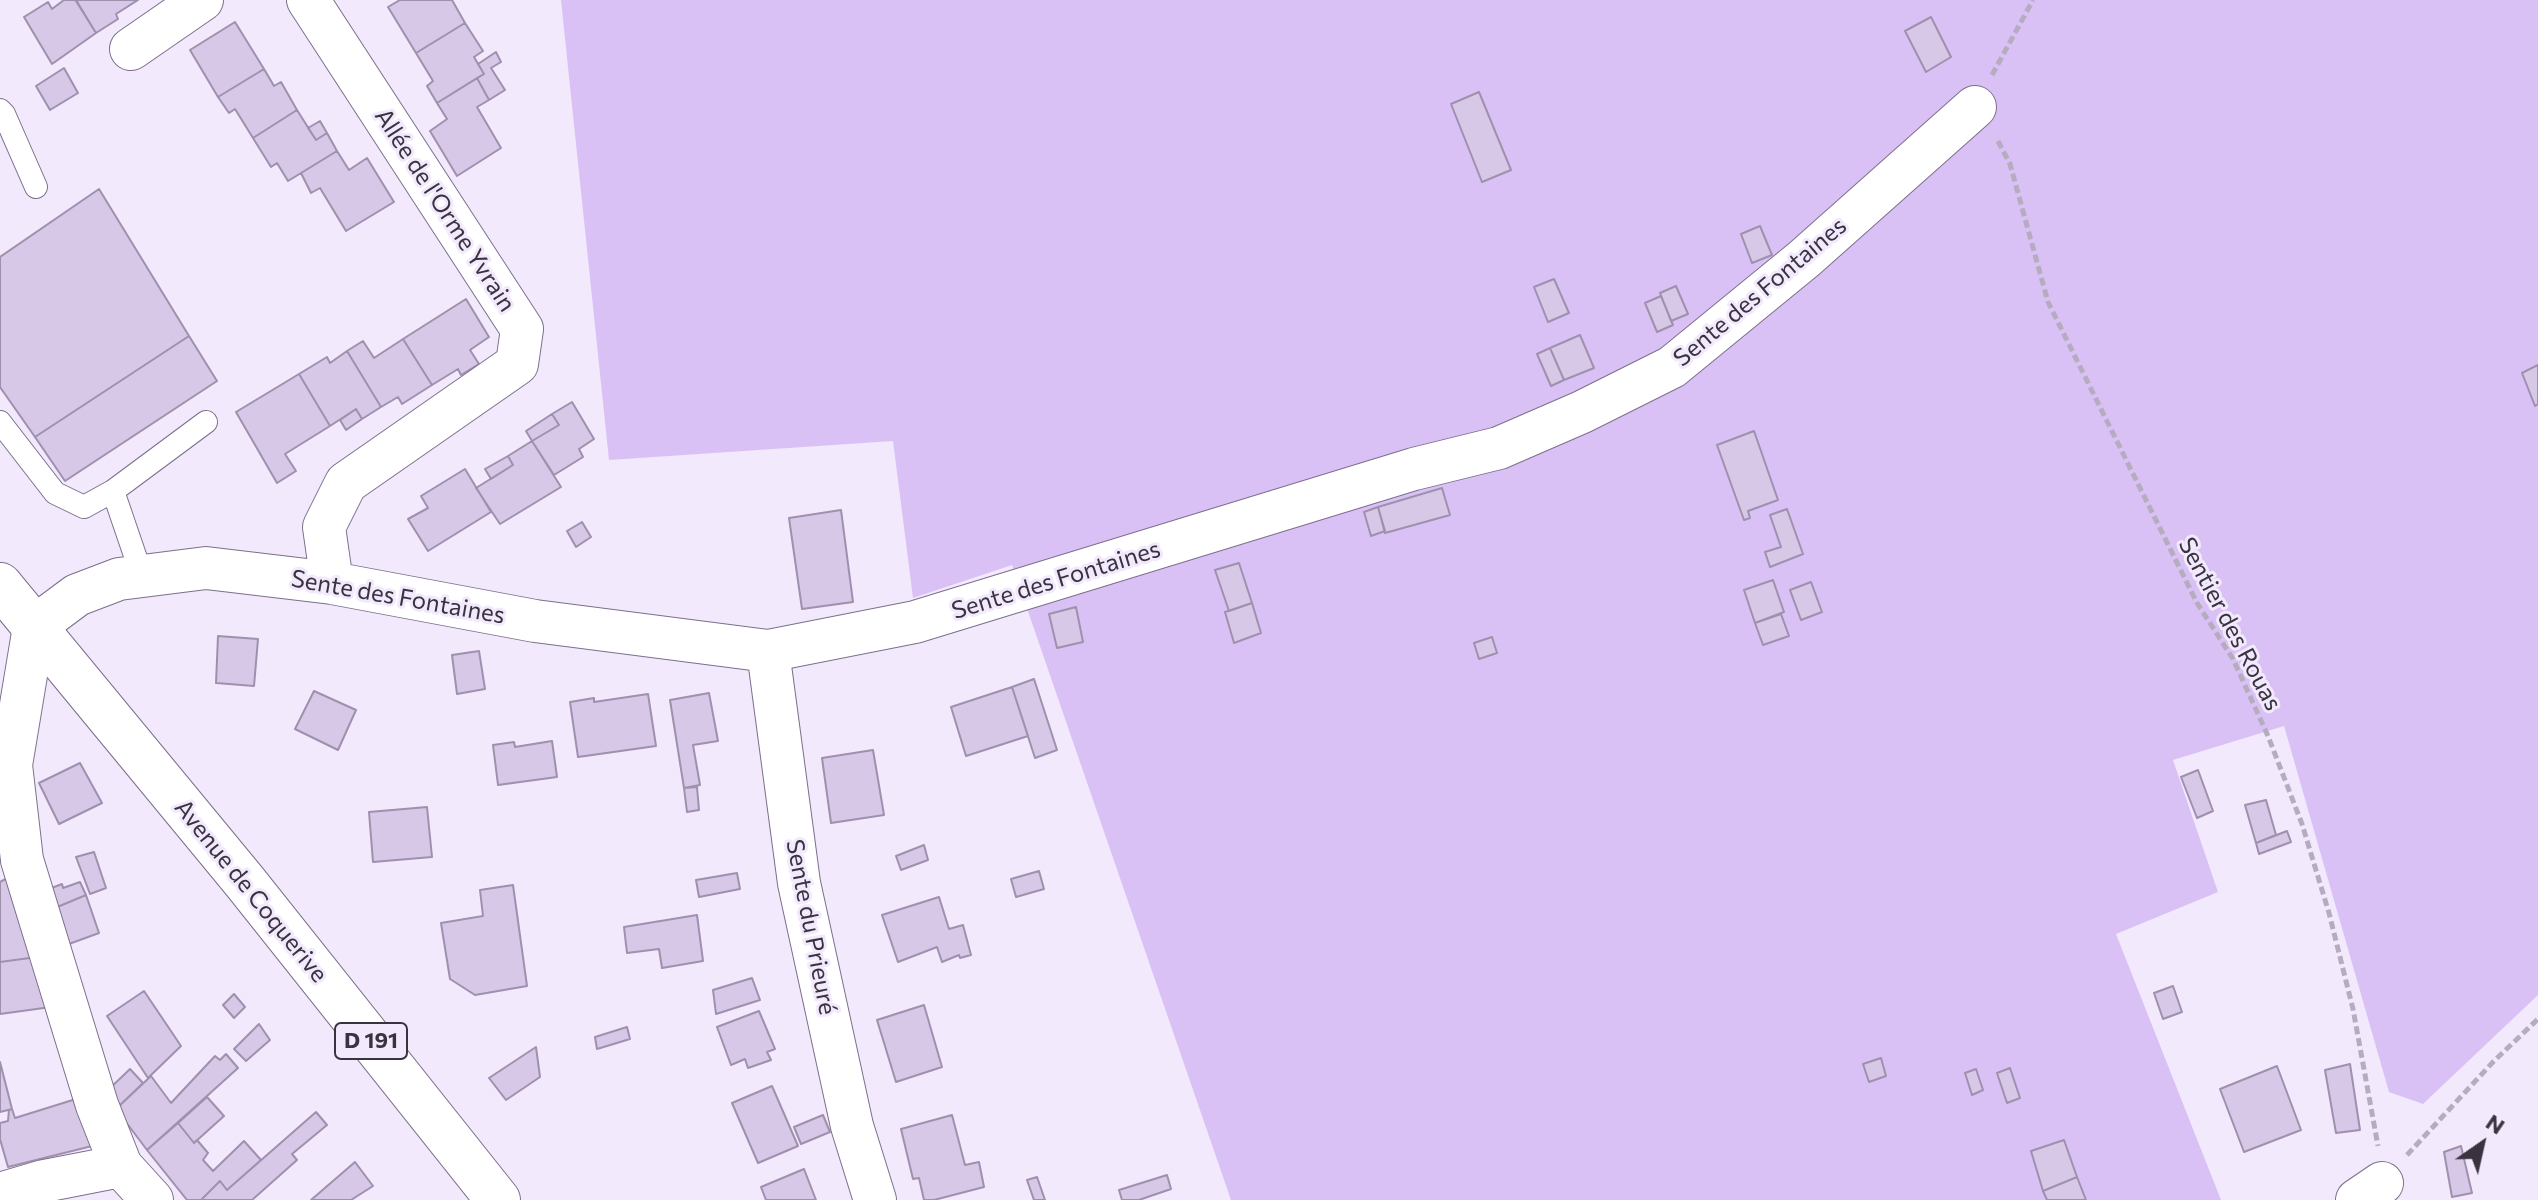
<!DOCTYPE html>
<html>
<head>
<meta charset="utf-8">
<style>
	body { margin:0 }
	#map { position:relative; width:2538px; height:1200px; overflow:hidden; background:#f2e9fd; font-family:Commissioner,sans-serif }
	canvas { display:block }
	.north { position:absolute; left:2442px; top:1104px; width:80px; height:80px; -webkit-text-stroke:6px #f2e9fd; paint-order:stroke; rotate:34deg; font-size:22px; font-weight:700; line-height:32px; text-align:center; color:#393340 }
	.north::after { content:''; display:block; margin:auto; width:28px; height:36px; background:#393340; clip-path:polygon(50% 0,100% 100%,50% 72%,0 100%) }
</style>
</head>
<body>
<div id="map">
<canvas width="2538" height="1200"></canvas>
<div class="north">N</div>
</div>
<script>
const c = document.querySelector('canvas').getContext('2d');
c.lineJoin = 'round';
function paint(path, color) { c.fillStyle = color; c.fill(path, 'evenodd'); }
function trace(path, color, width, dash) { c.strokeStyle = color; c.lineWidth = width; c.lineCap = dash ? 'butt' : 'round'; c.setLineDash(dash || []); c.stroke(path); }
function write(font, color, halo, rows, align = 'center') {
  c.font = font + ' Commissioner,sans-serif'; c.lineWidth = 6; c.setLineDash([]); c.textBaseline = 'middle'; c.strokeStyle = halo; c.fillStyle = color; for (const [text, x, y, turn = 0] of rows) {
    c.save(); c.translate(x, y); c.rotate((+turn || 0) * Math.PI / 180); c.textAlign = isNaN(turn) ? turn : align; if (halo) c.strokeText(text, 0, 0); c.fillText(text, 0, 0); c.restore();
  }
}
paint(new Path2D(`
	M561 0H2538V995L2423 1104 2389 1092 2284 726 2173 760 2218 892 2116 934 2221 1200H1231L1012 565 913 598 893 441 609 460Z`), '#dac1f5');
const building = new Path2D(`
	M64 0H76L96 33 52 64 24 17 48 2 52 9Z
	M79 0H138L116 14 118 19 96 33 76 1Z
	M400 0H452L465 23 416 53 388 7Z
	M1931 17 1951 57 1926 72 1905 31Z
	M235 22 264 69 218 97 190 50Z
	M465 23 483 51 474 57 484 74 437 103 427 86 433 81 416 53Z
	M496 52 501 62 491 68 505 90 489 100 477 78 484 74 478 64Z
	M64 68 78 93 50 110 36 86Z
	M264 69 274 86 281 82 297 110 253 138 235 109 229 113 218 97Z
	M477 78 489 100 477 107 501 148 457 176 430 131 447 119 437 103Z
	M1479 92 1511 170 1482 182 1451 104Z
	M297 110 316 140 327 133 337 151 288 181 277 163 271 167 253 138Z
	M320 121 327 133 316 140 308 128Z
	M337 151 349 170 367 158 394 202 346 231 320 188 311 193 301 173Z
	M99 189 189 336 35 437 0 387V257Z
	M1760 226 1772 255 1752 263 1741 234Z
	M1554 279 1569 313 1548 322 1534 287Z
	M1676 286 1688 314 1671 321 1660 293Z
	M1661 296 1673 325 1657 332 1645 303Z
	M466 299 489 337 470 350 479 364 461 375 458 369 432 385 403 339Z
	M1580 335 1594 368 1564 380 1550 348Z
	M189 336 217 381 65 481 35 437Z
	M403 339 432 385 402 404 398 397 381 407 347 351 363 341 374 358Z
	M1550 348 1564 380 1551 386 1537 354Z
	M347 351 381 407 362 419 356 409 330 426 299 374 327 357 330 363Z
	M2538 365V404L2535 406 2522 373Z
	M299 374 330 426 285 454 296 471 277 483 236 412Z
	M572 402 594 439 579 449 583 457 554 475 532 441 559 425 552 414Z
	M356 409 362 419 346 430 340 420Z
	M552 414 559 425 532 441 526 431Z
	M1754 431 1778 500 1748 511 1750 518 1744 520 1717 445Z
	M532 441 561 487 500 524 476 488 513 465 508 456Z
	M508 456 513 465 491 479 485 469Z
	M465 469 491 512 428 551 408 519 428 508 421 496Z
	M1442 488 1450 515 1385 533 1378 507Z
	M1378 507 1385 531 1371 536 1364 512Z
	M1787 509 1803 554 1770 567 1765 552 1781 547 1770 515Z
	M841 510 853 602 802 609 789 518Z
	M582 522 591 537 576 547 567 531Z
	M1239 563 1252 603 1229 611 1215 570Z
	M1773 580 1784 612 1755 623 1744 590Z
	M1811 582 1822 612 1801 620 1790 590Z
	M1252 603 1261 633 1234 643 1225 612Z
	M1076 607 1083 642 1057 648 1049 614Z
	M1781 614 1789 636 1763 645 1755 623Z
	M218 636 258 639 254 686 216 683Z
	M1492 637 1497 653 1479 659 1474 643Z
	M479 651 485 689 457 694 452 655Z
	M1034 679 1057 750 1035 758 1012 687Z
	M1012 687 1028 736 966 756 951 707Z
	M314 691 356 710 338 750 295 729Z
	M709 693 718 741 693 745 700 785 684 788 670 700Z
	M648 694 656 746 578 757 570 702 594 698V702Z
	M552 741 557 777 498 785 493 745 514 742 515 747Z
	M873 750 884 815 831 823 822 758Z
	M80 763 102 803 59 824 39 783Z
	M2198 770 2213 811 2197 818 2181 777Z
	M697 787 699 810 687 812 684 788Z
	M2266 800 2276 835 2256 843 2245 805Z
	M427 807 432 857 373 862 369 812Z
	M2287 831 2291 842 2259 854 2256 843Z
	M924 845 928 860 901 870 896 856Z
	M94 852 106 888 90 894 76 857Z
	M1039 871 1044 889 1016 897 1011 879Z
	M737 873 740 889 699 897 696 880Z
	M13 875 37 957 0 962V882Z
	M80 882 86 895 55 908 49 889 62 884 63 888Z
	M513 885 527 986 475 995 450 979 441 923 483 916 480 890Z
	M86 895 99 933 58 948 55 908Z
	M939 897 949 929 963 925 971 955 960 958 959 955 942 962 937 947 898 962 882 915Z
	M697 915 703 961 662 968 659 949 627 953 624 927Z
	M37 957 51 1007 0 1014V962Z
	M752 978 760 1000 716 1014 713 990Z
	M2173 986 2182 1012 2163 1019 2154 993Z
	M144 991 181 1046 148 1078 107 1016Z
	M234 994 245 1007 234 1018 223 1005Z
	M924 1005 942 1067 896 1082 877 1020Z
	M759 1011 775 1049 767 1052 771 1060 748 1068 745 1059 731 1065 717 1027Z
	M259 1024 270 1040 246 1061 234 1049Z
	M627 1027 630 1039 597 1049 595 1037Z
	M536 1047 540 1077 506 1100 489 1078Z
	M226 1054 238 1068 147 1150 116 1109 151 1076 171 1103 215 1056 220 1060Z
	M1881 1058 1886 1076 1869 1082 1863 1064Z
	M0 1062 12 1109 0 1112Z
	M2350 1064 2360 1130 2336 1133 2325 1070Z
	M2277 1066 2301 1130 2244 1152 2220 1089Z
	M2010 1068 2020 1098 2007 1103 1997 1073Z
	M130 1069 143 1083 116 1109 106 1092Z
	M1976 1069 1983 1090 1972 1095 1965 1073Z
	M772 1086 798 1146 758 1163 732 1103Z
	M207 1097 224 1116 194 1143 178 1123Z
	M76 1099 96 1145 8 1167 0 1139V1123L8 1121 9 1110 12 1109 15 1118Z
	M316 1112 327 1125 292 1154 297 1160 252 1200H201L220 1181 227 1190Z
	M823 1115 830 1132 801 1144 794 1127Z
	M952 1115 965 1165 979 1162 984 1187 934 1200H924L919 1178 913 1179 901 1129Z
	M178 1123 194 1143 197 1140 208 1153 203 1160 213 1171 244 1141 261 1160 227 1190 220 1181 201 1200H187L147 1150Z
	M2064 1140 2077 1177 2043 1191 2031 1151Z
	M2461 1146 2472 1193 2452 1197 2444 1152Z
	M355 1162 373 1186 351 1200H311Z
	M804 1169 816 1200H766L761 1187Z
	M1167 1175 1171 1189 1139 1200H1122L1119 1190Z
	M1037 1177 1045 1200H1034L1027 1180Z
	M2077 1177 2086 1200H2047L2043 1191Z`);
paint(building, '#d7c8e8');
trace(building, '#9f90ae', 2);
const service = new Path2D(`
	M0 110 4 114 36 187
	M0 422 55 493 84 507 113 491
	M142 576 113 491 206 422`);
const minor = new Path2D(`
	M308 0 522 329 517 364 346 483 324 527 332 583
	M131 49 202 0
	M768 651 799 883 852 1126 875 1200
	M0 1194 44 1181 121 1166
	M152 1200 121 1166 97 1105 22 860 11 765 34 627 77 595 119 579 206 568 332 583 535 621 768 651 915 622 1414 469 1499 448 1582 412 1672 367 1804 259 1975 107
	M2357 1200 2382 1183`);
const primary = new Path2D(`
	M0 585 245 882 498 1200`);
trace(service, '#7d6f8b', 24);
trace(minor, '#7d6f8b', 44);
trace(primary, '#7d6f8b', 46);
trace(new Path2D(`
	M1992 75 2033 0
	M1998 141 2010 164 2048 302 2197 603 2233 659 2268 736 2302 824 2329 913 2353 1009 2378 1146
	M2407 1155 2493 1062 2538 1019`), '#b5adbf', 5, [8, 4]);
trace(service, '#fff', 22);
trace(minor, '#fff', 42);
trace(primary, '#fff', 44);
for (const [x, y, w] of [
	[371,1041,72]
]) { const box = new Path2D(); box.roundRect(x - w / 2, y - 18, w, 36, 6); c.fillStyle = '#f2e9fd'; c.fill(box); trace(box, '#393340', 2); }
write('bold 22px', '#393340', null, [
	["D 191",371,1041]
]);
write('24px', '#393340', '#f2e9fd', [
	["Allée de l'Orme Yvrain",445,210,57],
	["Sente des Fontaines",1760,292,-40],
	["Sente des Fontaines",1056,580,-17],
	["Sente des Fontaines",398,597,10],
	["Sentier des Rouas",2230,624,62],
	["Avenue de Coquerive",251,891,51],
	["Sente du Prieuré",811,927,79]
]);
</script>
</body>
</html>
